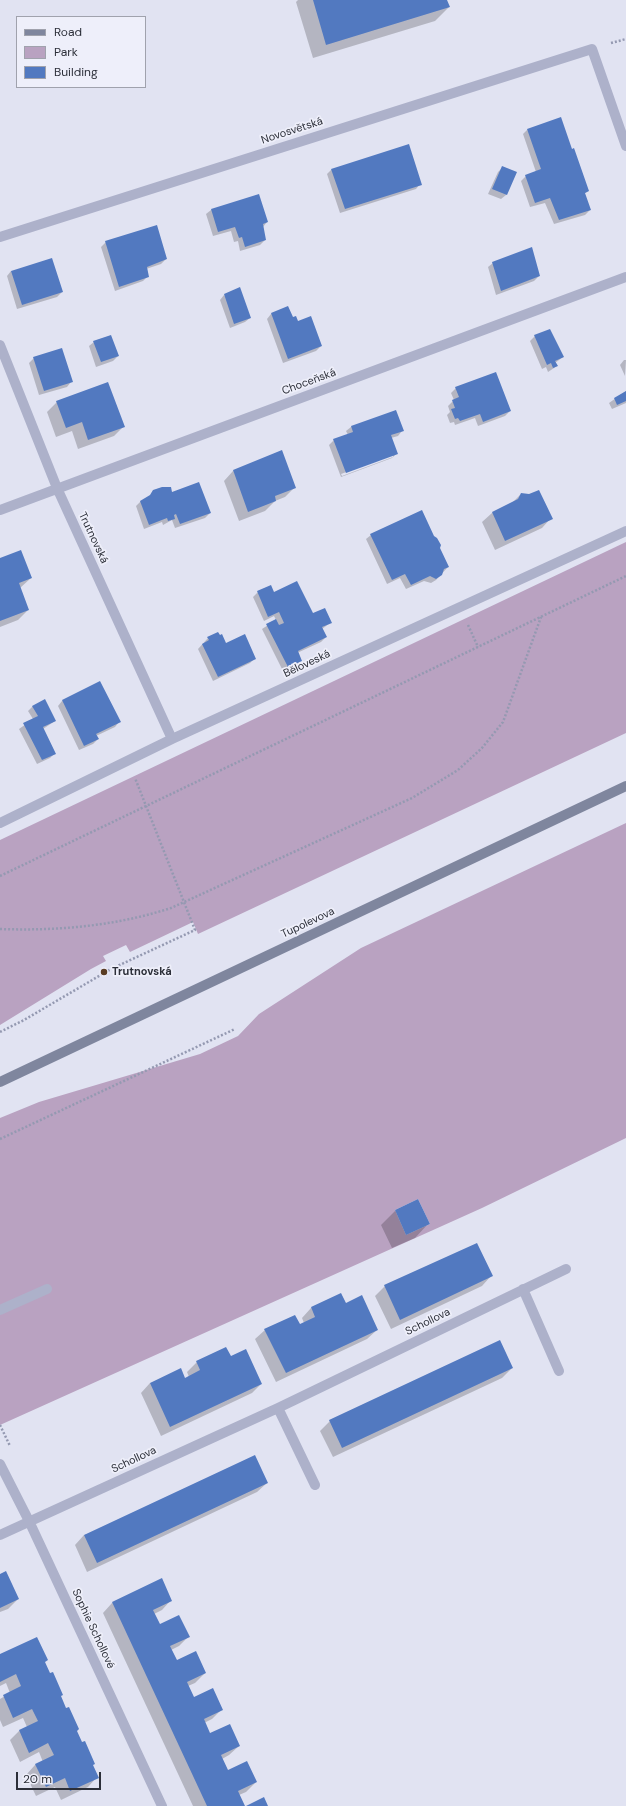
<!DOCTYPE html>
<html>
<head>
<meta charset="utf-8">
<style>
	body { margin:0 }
	#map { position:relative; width:626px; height:1806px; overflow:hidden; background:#e1e3f2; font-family:"DM Sans",sans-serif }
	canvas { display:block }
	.legend { position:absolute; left:16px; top:16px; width:130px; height:72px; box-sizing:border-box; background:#eeeffa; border:1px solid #a0a2ad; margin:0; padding:5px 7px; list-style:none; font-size:12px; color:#2c2f39 }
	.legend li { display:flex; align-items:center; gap:8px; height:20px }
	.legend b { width:20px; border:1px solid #a0a2ad }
	.scale { position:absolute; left:16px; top:1772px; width:85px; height:18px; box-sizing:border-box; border:2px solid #2c2f39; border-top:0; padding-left:5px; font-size:12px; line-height:14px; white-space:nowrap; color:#2c2f39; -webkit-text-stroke:3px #eeeffa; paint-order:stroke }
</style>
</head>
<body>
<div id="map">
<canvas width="626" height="1806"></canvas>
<ul class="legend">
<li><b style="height:5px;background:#7f869e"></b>Road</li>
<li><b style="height:11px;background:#b9a2c1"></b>Park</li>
<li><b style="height:11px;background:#5279c0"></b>Building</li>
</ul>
<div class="scale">20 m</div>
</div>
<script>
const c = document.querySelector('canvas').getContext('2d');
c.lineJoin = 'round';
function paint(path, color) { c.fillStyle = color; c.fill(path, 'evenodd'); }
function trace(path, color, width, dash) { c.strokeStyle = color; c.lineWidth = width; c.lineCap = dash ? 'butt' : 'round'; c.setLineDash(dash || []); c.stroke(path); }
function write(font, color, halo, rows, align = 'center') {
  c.font = font + ' "DM Sans",sans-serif'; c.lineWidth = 3.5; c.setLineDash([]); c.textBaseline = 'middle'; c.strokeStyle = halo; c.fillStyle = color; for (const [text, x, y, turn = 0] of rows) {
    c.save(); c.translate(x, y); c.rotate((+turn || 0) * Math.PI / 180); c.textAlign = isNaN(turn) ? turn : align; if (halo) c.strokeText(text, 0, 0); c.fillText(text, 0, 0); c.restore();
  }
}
paint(new Path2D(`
	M626 542V733L198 934 193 922 130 952 126 945 103 956 106 961 91 969 0 1025V840Z
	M626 823V1138L482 1208 0 1425V1118L39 1102 200 1054 238 1036 259 1014 361 948ZM418 1199 430 1224 406 1235 395 1210Z`), '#b9a2c1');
paint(new Path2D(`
	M298 0H446L449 7 435 21 313 58 296 2Z
	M527 130 571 150 588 191 584 194 590 210 585 215 554 224 545 203 530 207 521 181 526 176 536 172 523 134Z
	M503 167 506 195 501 199 488 194 498 172Z
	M331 170 420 184 416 189 340 213 327 174Z
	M258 195 267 222 263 227 265 240 260 245 240 251 238 241 234 242 231 231 213 236 206 214 211 210Z
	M106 242 166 259 161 264 146 269 148 276 143 281 115 291 101 247Z
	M493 263 539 276 534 281 496 295 488 267Z
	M11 271 62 292 57 297 17 309 7 276Z
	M224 295 250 318 245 322 230 328 220 300Z
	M288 307 292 319 321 346 316 351 283 363 267 319 271 314Z
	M535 336 563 357 555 363 557 366 548 372 546 367 542 369 530 341Z
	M94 342 118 356 113 361 96 367 89 346Z
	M34 358 71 382 67 387 39 395 29 363Z
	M624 360H626L625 376 620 365Z
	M456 388 510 411 505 416 478 426 475 418 455 425 454 422 450 423 447 415 450 412 448 406 454 400 451 393Z
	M626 391V403L612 409 609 403Z
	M57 402 124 426 114 436 78 449 72 431 56 437 47 412Z
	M395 411 402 431 398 436 391 438 397 453 392 458 341 477 329 445 334 440 348 435 346 431 351 427ZM393 455V457L342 476 341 474Z
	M281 451 295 487 285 497 275 501 265 511 239 521 224 481 233 471Z
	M172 493 210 513 205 518 175 528 172 520 163 525 162 522 144 529 136 506 141 501Z
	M520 495 551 518 542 528 495 550 482 522 492 513 512 503Z
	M371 535 439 548 448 567 436 580 431 583 424 581 406 589 400 578 387 584 366 539Z
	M0 559 31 578 20 588 28 610 18 620 0 627Z
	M258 592 274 593 330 623 322 629 326 637 321 642 297 653 301 660 296 665 283 671 262 629 276 620 274 616 264 621 253 597Z
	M208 638 226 644 255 658 250 663 213 681 198 649Z
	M100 683 119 722 115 727 96 736 98 739 93 744 79 750 58 706 62 701Z
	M33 706 55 721 43 729 55 753 50 758 37 764 19 729 33 719 28 711Z
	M417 1201 428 1224 415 1238 392 1248 381 1225 395 1211Z
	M491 1276 482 1286 391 1329 375 1296 385 1286Z
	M341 1294 345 1304 377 1330 367 1339 276 1382 255 1339 265 1330 299 1326 304 1323 302 1318 311 1308Z
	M231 1357 261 1384 252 1393 161 1436 141 1393 150 1383 185 1379 189 1377 187 1372 197 1362Z
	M512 1368 502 1378 333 1457 320 1431 330 1421Z
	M267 1483 257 1492 87 1572 75 1545 84 1535Z
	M0 1575 18 1599 8 1609 0 1612Z
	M171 1600 162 1610 154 1614 160 1626 188 1637 179 1646 171 1650 177 1662 205 1673 195 1683 188 1686 194 1698 222 1709 212 1719 204 1723 210 1735 239 1746 229 1755 222 1759 228 1771 256 1782 246 1792 239 1795 244 1806H193L103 1613 112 1603Z
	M0 1655 44 1662 97 1777 88 1787 61 1800 55 1787 36 1796 26 1775 35 1765 43 1762 39 1752 20 1762 10 1740 19 1731 27 1727 23 1718 3 1727 0 1720V1699L10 1693 6 1683 0 1686Z`), '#0003');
paint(new Path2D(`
	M313 0H447L450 7 326 45Z
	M561 117 572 149 574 148 589 191 585 193 591 210 559 220 550 198 535 203 525 175 541 169 527 129Z
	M409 144 422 185 345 209 331 169Z
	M502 166 517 172 507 195 492 189Z
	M259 194 268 222 263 224 266 240 245 247 242 237 239 238 235 227 218 232 211 209Z
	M157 225 167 259 147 267 149 277 119 287 105 241Z
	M532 247 540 276 501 291 492 262Z
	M52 258 63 292 22 305 11 271Z
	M240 287 251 318 234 324 224 294Z
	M288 306 293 317 296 316 298 321 311 316 322 346 288 359 271 313Z
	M550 329 564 357 555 361 558 366 553 368 551 363 547 365 534 335Z
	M111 335 119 356 101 362 93 341Z
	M62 348 73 382 44 391 33 357Z
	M496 372 511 411 483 422 480 414 460 421 458 418 455 419 451 409 455 408 452 400 459 397 455 387Z
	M108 382 125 427 88 440 82 422 66 428 56 401Z
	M626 391V401L617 405 614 398Z
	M396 410 404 431 391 435 398 454 346 473 333 439 353 432 351 426Z
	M282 450 296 488 275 496 276 501 248 512 233 470Z
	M199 482 211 513 180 524 176 514 174 515 175 519 168 521 167 518 149 525 140 501 150 495 153 490 162 487H171L172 492Z
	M539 490 553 519 505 541 492 512 518 499 521 493 529 494Z
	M422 510 434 536 437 538 441 545 440 548 449 567 444 569 442 575 436 579 430 576 411 585 405 574 392 580 370 534Z
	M21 550 32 578 19 583 29 610 0 621V558Z
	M297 581 313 613 325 608 332 623 322 627 327 637 298 651 302 661 288 667 266 624 276 619 279 625 284 623 279 612 268 617 257 591 271 585 274 592Z
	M218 632 220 635 222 634 226 643 245 634 256 659 218 677 202 644 209 640 207 637Z
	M100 681 121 722 96 734 99 739 84 746 62 700Z
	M45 699 56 721 43 727 56 754 42 760 23 723 38 716 32 706Z
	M418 1199 430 1224 406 1235 395 1210Z
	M477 1243 493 1276 400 1320 384 1285Z
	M341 1293 346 1303 362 1295 378 1330 286 1373 264 1329 295 1315 300 1324 315 1317 311 1307Z
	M500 1340 513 1368 342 1448 329 1420Z
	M226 1347 231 1356 246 1349 262 1384 170 1427 150 1383 181 1368 185 1378 200 1370 196 1361Z
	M255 1455 268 1483 97 1563 84 1535Z
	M6 1571 19 1599 0 1608V1574Z
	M162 1578 172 1601 153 1610 160 1624 179 1615 190 1637 170 1646 177 1660 196 1651 206 1673 187 1682 194 1697 213 1688 223 1710 204 1719 210 1733 230 1724 240 1746 221 1755 228 1770 247 1761 257 1782 238 1791 245 1806H207L112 1602Z
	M37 1637 48 1660 45 1662 50 1673 53 1672 63 1695 61 1696 66 1708 69 1707 79 1729 77 1731 82 1742 85 1741 95 1764 93 1765 99 1778 70 1791 65 1778 46 1787 35 1764 54 1755 48 1743 29 1753 19 1730 38 1721 32 1709 13 1718 3 1695 21 1686 16 1674 0 1682V1654Z
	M264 1797 268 1806H246Z`), '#5279c0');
trace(new Path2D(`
	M611 43 626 39
	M468 625 478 647
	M0 876 626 576
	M0 929C59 931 115 926 171 908L412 798 458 770 482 748 503 722 541 617
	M0 1032 24 1020 111 969 195 930 135 778
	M0 1139 235 1029
	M0 1425 10 1446`), '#9499b1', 2.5, [2, 2]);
trace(new Path2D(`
	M0 1310 47 1289`), '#adb1ca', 10);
trace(new Path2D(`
	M0 237 592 49 626 146
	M0 345 57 488 172 739
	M0 510 626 277
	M0 823 172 739 626 531
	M523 1289 559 1371
	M278 1408 315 1485
	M0 1464 29 1521 162 1806
	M0 1535 278 1408 566 1269`), '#adb1ca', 10);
trace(new Path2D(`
	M0 1082 626 786`), '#7f869e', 10);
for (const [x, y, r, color] of [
	[104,972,4,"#593c23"]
]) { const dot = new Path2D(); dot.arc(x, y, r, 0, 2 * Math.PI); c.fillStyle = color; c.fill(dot); trace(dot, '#eeeffa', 1.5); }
write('11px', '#2c2f39', '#eeeffa', [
	["Novosvětská",292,131,-18],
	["Choceňská",309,382,-20],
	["Trutnovská",93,538,65],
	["Běloveská",307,664,-25],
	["Tupolevova",308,923,-25],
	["Schollova",428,1322,-26],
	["Schollova",134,1460,-25],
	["Sophie Schollové",93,1629,65]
]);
write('bold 11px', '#2c2f39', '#eeeffa', [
	["Trutnovská",112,972]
], 'left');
</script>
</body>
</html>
